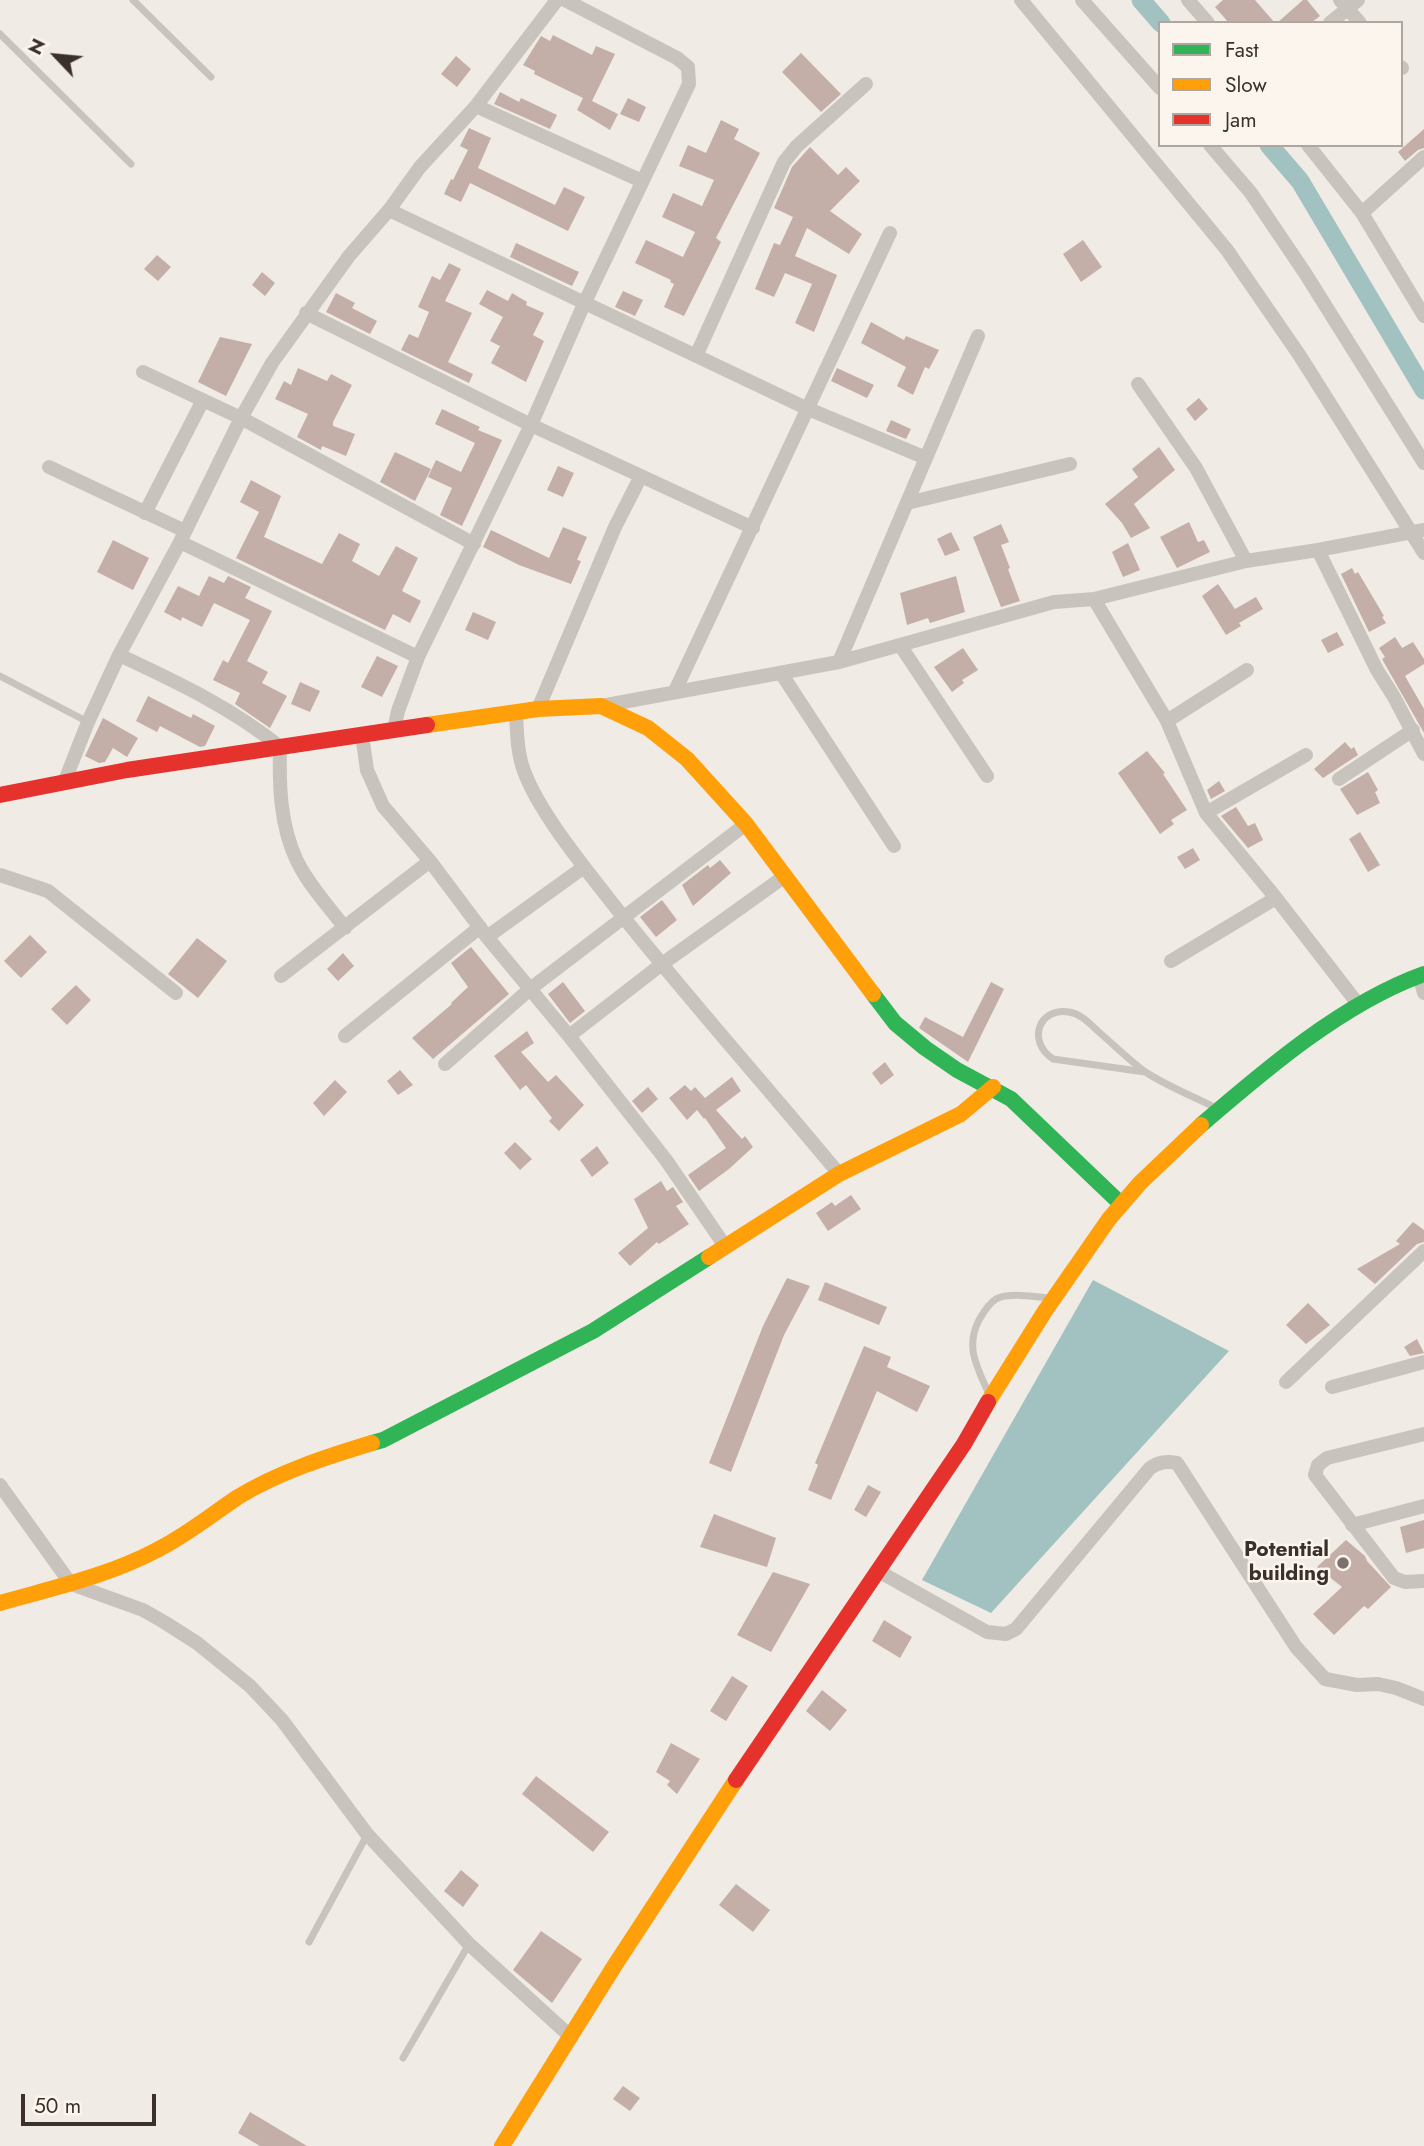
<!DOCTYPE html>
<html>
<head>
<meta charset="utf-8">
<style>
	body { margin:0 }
	#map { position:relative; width:1424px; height:2146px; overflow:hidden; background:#f0ebe5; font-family:Jost,sans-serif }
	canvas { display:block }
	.legend { position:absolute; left:1158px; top:21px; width:245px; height:126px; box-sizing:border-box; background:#fbf5ee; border:2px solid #aea6a0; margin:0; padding:9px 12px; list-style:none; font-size:21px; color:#3b302b }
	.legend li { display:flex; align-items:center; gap:14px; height:35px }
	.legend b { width:35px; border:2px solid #aea6a0 }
	.north { position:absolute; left:21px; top:21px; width:70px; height:70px; -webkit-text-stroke:5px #fbf5ee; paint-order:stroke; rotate:296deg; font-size:19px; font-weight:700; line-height:28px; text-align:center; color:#3b302b }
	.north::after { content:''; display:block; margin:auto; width:24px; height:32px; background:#3b302b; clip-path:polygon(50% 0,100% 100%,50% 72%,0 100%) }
	.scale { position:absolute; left:21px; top:2094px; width:135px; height:32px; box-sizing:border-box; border:4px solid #3b302b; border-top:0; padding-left:9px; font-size:21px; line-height:24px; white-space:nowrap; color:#3b302b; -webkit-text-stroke:5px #fbf5ee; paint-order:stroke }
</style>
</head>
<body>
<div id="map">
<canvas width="1424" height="2146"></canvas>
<ul class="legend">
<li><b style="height:9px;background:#30b455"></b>Fast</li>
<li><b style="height:9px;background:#ff9f0a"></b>Slow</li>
<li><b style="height:9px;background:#e5322d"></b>Jam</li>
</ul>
<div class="north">N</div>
<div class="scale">50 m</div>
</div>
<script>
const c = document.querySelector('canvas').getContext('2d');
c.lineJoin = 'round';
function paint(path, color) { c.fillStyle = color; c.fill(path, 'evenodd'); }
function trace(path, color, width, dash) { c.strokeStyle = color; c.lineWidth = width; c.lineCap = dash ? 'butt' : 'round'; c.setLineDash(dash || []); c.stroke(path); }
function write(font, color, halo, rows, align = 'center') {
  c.font = font + ' Jost,sans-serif'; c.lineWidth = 5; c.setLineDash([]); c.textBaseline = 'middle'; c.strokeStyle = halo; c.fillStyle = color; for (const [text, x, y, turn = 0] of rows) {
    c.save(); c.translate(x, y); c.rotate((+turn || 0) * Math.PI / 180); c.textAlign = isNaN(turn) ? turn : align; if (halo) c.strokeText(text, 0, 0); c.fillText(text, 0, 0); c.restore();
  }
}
paint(new Path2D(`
	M1093 1280 1229 1351 991 1613 922 1580Z`), '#a1c2c1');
trace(new Path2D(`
	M1141 0 1161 23
	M1269 145 1300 181 1424 390`), '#a1c2c1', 19);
paint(new Path2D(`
	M1223 0H1255L1275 23H1229L1215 7Z
	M1303 0H1307L1320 16 1311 23H1277Z
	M553 35 592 55 596 46 615 54 592 101 618 114 610 130 577 110 583 98 534 74 535 71 523 65 541 36 550 41Z
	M801 53 841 94 821 112 782 72Z
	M456 56 471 69 457 87 441 74Z
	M500 92 519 102 521 98 557 115 550 129 494 104Z
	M628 98 646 107 639 122 620 114Z
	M721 120 739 129 734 139 760 153 716 238 721 242 684 316 664 307 674 284 670 282 671 280 635 263 646 240 683 257 695 232 662 217 673 193 702 206 714 180 679 166 688 145 706 153Z
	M469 128 491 138 478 168 555 205 564 187 585 197 568 231 470 183 461 202 444 194 451 179 453 180 468 150 460 146Z
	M1424 129V148L1418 150 1405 161 1398 152Z
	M810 147 838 175 846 167 860 181 830 211 862 234 849 254 807 228 795 256 837 275 814 332 795 323 812 284 785 273 774 297 755 289 774 243 780 245 793 217 774 208 792 167Z
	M1083 240 1102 267 1081 282 1063 254Z
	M516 243 579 272 572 286 510 257Z
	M157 255 171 267 158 281 144 269Z
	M449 263 461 269 445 301 472 313 448 362 473 374 469 383 401 350 409 334 418 338 429 312 418 307 432 276 440 280Z
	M262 272 275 283 265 296 252 285Z
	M487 290 508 301 512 293 527 302 526 305 544 313 533 335 544 341 526 382 491 363 500 346 490 341 503 317 479 304Z
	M623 291 643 300 635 316 615 307Z
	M336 293 355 303 352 308 377 321 370 334 326 312Z
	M871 322 904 340 906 336 939 350 929 369 925 367 913 395 897 386 906 367 861 343Z
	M220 337 252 344 226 396 198 382Z
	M298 368 327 381 331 374 352 385 333 422V426L355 434 346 456 322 446 321 450 297 437 308 414 275 399 284 381 291 385Z
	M837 368 874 385 867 398 831 381Z
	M1199 398 1208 409 1195 421 1186 409Z
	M442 409 480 427 478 430 502 440 462 526 440 515 452 488 428 477 436 460 461 472 475 443 435 424Z
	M891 420 911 429 906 439 886 431Z
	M1159 447 1175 470 1134 504 1150 528 1131 538 1122 523 1105 504 1138 477 1132 469Z
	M395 452 431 469 415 501 380 482Z
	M558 466 574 473 563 497 547 490Z
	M251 480 281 496 264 537 322 564 339 533 360 544 352 561 379 576 396 546 418 558 402 591 421 601 410 623 393 614 385 630 236 558 259 512 240 502Z
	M1189 522 1198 542 1204 540 1210 552 1177 568 1160 537Z
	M1001 524 1009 542 1001 545 1010 568 1008 569 1020 601 1001 607 973 537Z
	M563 527 587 537 577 560 581 561 571 584 519 565 483 547 491 530 549 558Z
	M951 532 960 550 945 556 937 539Z
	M113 540 149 558 133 590 97 572Z
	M1128 543 1140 570 1123 577 1112 552Z
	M1352 568 1355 574 1358 572 1384 616 1382 617 1386 623 1369 632 1341 574Z
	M209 576 224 583 228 576 251 587 245 598 272 611 247 661 268 672 262 683 287 696 270 728 235 704 240 693 213 680 223 660 228 663 250 620 214 603 202 627 182 617 181 621 164 612 178 586 199 596Z
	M956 576 965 612 930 623 928 618 907 625 900 593Z
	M1218 584 1235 609 1256 597 1263 609 1239 623 1241 626 1226 635 1202 596Z
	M473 612 496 622 488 640 465 630Z
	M1337 632 1344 645 1328 653 1321 640Z
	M1395 637 1402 648 1413 642 1424 659V664L1405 676 1424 709V733L1382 659 1385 657 1379 648Z
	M963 648 978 670 962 680 964 683 952 692 934 667Z
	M377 656 398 666 382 697 361 687Z
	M300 682 320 691 310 712 291 704Z
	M148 696 191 718 193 714 215 726 205 746 200 747 160 726 157 732 136 721Z
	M103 718 138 738 127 757 113 748 105 762 99 763 85 756Z
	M1345 742 1351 749 1354 747 1358 755 1323 778 1314 769Z
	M1147 751 1165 773 1163 774 1187 810 1171 820 1174 824 1160 834 1118 773Z
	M1368 772 1378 790 1375 792 1380 803 1357 815 1340 789Z
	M1219 781 1225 791 1211 799 1207 790Z
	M1236 807 1248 826 1255 823 1263 840 1248 848 1221 816Z
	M1360 832 1380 865 1368 872 1349 839Z
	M1193 848 1200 860 1185 869 1177 857Z
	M720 860 731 873 693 906 682 885 708 865 710 868Z
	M662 900 677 920 656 937 640 917Z
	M30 935 47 952 21 978 4 961Z
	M197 938 227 961 198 998 168 974Z
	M471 947 509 994 433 1059 412 1038 452 1004 451 1003 468 987 451 963Z
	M343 953 354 966 338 981 327 969Z
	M563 982 585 1011 570 1023 548 994Z
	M991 982 1004 989 968 1062 919 1028 925 1017 963 1037Z
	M76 985 91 1000 67 1025 51 1009Z
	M527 1031 534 1043 521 1052 548 1082 556 1075 584 1105 559 1131 549 1121 552 1118 526 1085 520 1090 494 1056Z
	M885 1062 894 1075 881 1085 872 1073Z
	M400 1070 413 1085 398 1095 387 1081Z
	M732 1077 741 1091 716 1110 742 1139 745 1136 753 1147 729 1169 699 1191 688 1175 726 1148 705 1118 704 1119 697 1110 687 1120 669 1098 685 1085 691 1091 695 1087 705 1098Z
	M335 1080 347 1092 324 1116 313 1103Z
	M648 1087 658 1099 642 1113 632 1101Z
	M515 1142 532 1159 520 1170 504 1153Z
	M597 1146 609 1163 592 1177 580 1160Z
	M661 1181 667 1191 673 1187 683 1202 676 1206 689 1224 659 1244 657 1242 630 1266 618 1253 648 1228 634 1199Z
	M851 1195 861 1209 828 1231 816 1213 832 1202 835 1206Z
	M1413 1222 1424 1230V1242L1417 1244 1375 1284 1357 1269 1400 1244 1396 1241Z
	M787 1278 810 1286 784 1335 731 1472 709 1463 763 1326Z
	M825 1282 887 1307 879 1325 818 1300Z
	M1308 1303 1330 1325 1306 1344 1286 1325Z
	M1417 1339 1424 1353 1410 1356 1404 1347Z
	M864 1346 891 1357 887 1367 930 1386 917 1412 877 1391 831 1500 808 1490 818 1465 815 1463Z
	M868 1485 881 1492 866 1517 854 1510Z
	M714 1514 776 1538 767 1567 700 1547Z
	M1424 1520V1548L1406 1553 1400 1527Z
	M1346 1540 1365 1556 1367 1561 1391 1587 1368 1609 1364 1606 1334 1635 1313 1614 1342 1587 1317 1567Z
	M773 1572 810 1584 771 1652 737 1635Z
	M884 1620 912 1637 900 1658 872 1641Z
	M732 1676 748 1686 726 1721 710 1711Z
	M822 1690 847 1710 830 1731 806 1711Z
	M671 1743 700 1759 677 1794 667 1785 670 1781 656 1772Z
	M536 1776 609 1832 593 1852 522 1794Z
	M461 1870 479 1885 463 1907 444 1891Z
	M736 1884 770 1910 753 1932 719 1905Z
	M541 1931 582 1959 552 2003 513 1970Z
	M623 2086 640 2098 630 2111 613 2099Z
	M250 2112 307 2146H260L238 2133Z`), '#c3afa7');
trace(new Path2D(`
	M133 0 211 77
	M0 34 131 164
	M0 676 88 722
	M1145 1072 1053 1059C1027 1042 1038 1007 1069 1012 1082 1014 1091 1025 1100 1033 1114 1045 1129 1060 1144 1071 1166 1086 1193 1096 1216 1108
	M988 1392C977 1367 965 1347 979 1320 983 1313 988 1304 996 1299 1010 1292 1035 1297 1050 1298
	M309 1942 367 1835
	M403 2058 469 1944`), '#c9c3be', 7);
trace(new Path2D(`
	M1021 0 1227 250 1300 356 1424 553
	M1082 0 1160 88
	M1188 0 1208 23
	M1340 0 1360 23
	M1330 23 1358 0
	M1401 67 1402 68
	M476 106 642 181
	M1210 145 1251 193 1305 273 1424 463
	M1308 145 1362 213 1424 316
	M389 210 806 408 926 458
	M1362 213 1424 157
	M306 313 531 425 641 476 615 527 538 709
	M696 356 784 162 797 146 866 84
	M143 372 241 418 474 544
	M1138 384 1196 468 1246 561
	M49 467 185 531
	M641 476 753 528
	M907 503 1070 464
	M145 513 203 400
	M180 542 418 657
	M1318 550 1377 670 1394 697 1424 754
	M1094 599 1167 721 1206 813 1276 898 1358 1004
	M900 645 987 776
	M119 655C175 681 232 708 280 747 279 786 280 825 297 861 308 884 329 907 345 928
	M839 662 978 336
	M781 673 894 846
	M675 691 890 233
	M601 706 839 662 1054 602 1094 599 1246 561 1318 550 1424 530
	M516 713C517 732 517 752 524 771 539 812 582 864 609 899 683 993 763 1082 839 1174
	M1167 721 1247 670
	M394 730 398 711 418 657 531 425 584 304 689 84 688 67 677 58 565 0
	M362 735 367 770 383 806 430 861 487 937 569 1036 666 1160 725 1246
	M1339 779 1413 730
	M64 783 88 722 119 655 180 542 241 418 272 363 349 256 389 210 420 167 476 106 557 0
	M1206 813 1306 755
	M0 875 48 891 176 993
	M487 937 584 867
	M1171 961 1276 898
	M1419 975 1424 993
	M281 976 430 861
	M345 1036 480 927
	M569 1036 662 964 785 876
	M445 1064 530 989 746 824
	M1286 1382 1424 1251
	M1332 1387 1424 1362
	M1424 1434 1327 1458 1318 1465 1315 1475 1394 1578 1405 1582 1424 1581
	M0 1485 71 1584 143 1610 164 1622 197 1643 250 1686 282 1720 367 1834 469 1944 571 2037
	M1352 1525 1424 1506
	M878 1571 987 1632 1006 1634 1016 1629 1150 1468C1159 1462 1166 1461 1177 1463L1296 1647 1325 1679 1357 1685 1378 1684 1396 1688 1424 1699`), '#c9c3be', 14);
trace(new Path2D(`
	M873 994 895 1023 925 1048 957 1070 1011 1099 1121 1204
	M1201 1125C1266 1069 1343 1003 1424 974
	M372 1443 383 1440 593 1331 709 1257`), '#30b455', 16);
trace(new Path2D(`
	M427 725 538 709 601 706 648 728 687 759 746 824 873 994
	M709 1257 839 1174 961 1114 993 1087
	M988 1402 1045 1311 1109 1219 1140 1183 1201 1125
	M0 1603C53 1588 108 1576 157 1550 187 1535 211 1515 238 1497 279 1472 326 1457 372 1443
	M502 2146 615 1965 736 1780`), '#ff9f0a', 16);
trace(new Path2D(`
	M0 795 127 770 427 725
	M736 1780 964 1444 988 1402`), '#e5322d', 16);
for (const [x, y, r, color] of [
	[1343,1563,7,"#7a716c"]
]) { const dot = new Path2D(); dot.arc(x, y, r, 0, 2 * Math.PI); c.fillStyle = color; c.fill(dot); trace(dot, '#fbf5ee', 2.5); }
write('bold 21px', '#3b302b', '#fbf5ee', [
	["Potential",1329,1551],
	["building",1329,1575]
], 'right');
</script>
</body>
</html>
